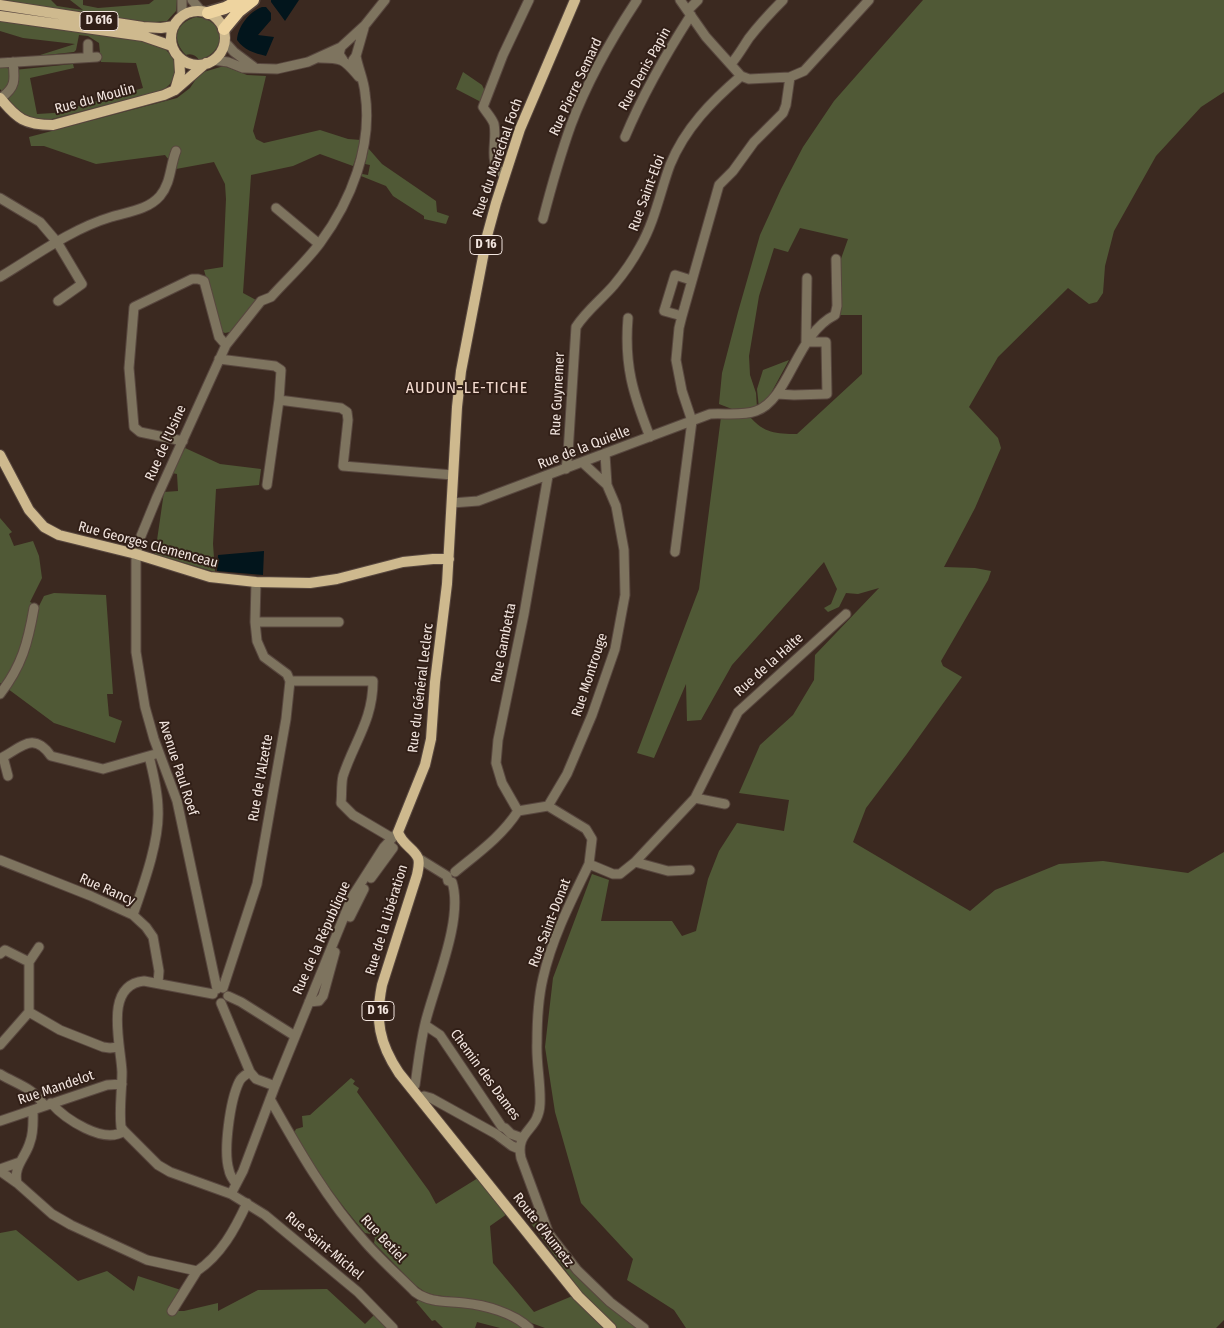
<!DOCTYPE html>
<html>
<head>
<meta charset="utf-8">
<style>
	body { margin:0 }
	canvas { display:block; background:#3b2920 }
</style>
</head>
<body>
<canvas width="1224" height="1328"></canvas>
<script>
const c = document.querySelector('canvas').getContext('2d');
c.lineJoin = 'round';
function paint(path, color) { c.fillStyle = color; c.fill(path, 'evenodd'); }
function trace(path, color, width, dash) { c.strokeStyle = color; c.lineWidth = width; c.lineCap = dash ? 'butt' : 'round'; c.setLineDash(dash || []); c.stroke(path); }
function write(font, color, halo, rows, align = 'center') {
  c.font = font + ' "Fira Sans Condensed",sans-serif'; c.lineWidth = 4; c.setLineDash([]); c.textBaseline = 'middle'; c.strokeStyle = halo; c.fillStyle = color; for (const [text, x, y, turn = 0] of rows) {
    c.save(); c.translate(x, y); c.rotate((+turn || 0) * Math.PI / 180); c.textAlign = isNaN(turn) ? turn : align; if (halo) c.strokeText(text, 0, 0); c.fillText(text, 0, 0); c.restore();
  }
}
paint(new Path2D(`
	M0 0H51L57 6 83 10 70 0H83V5L98 8 149 4 154 0H177L176 11 167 21 144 23 139 40C147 42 160 44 166 50 181 64 179 79 163 90L52 119 38 120 26 116 16 109 0 89V66L14 70 73 64 74 68 30 78 37 114 54 113 143 88 136 63 101 62 99 43 88 36 79 35 76 50 74 52 37 56 75 44 23 38 0 31Z
	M923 0H1224V92L1201 107 1156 156 1114 231 1105 266 1103 293 1097 302 1089 304 1068 288 998 357 969 407 998 438 1001 448 975 508 944 567 975 568 991 571 988 580 941 661 943 666 962 677 906 755 866 808 853 842 970 911 995 890 1059 864 1103 861 1188 873 1224 852V1320L1216 1328H686L674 1310 627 1280 633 1259 581 1203 555 1112 545 1047 553 978 592 874 609 880 601 921H672L682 936 696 931 708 879 719 851 737 823 784 831 789 800 739 793 760 745 793 715 814 680 815 655 879 588 858 594 846 593 839 607 828 612 824 608 831 604 837 589 824 562 732 665 701 720 687 721 686 684 654 758 637 753 699 589 721 417H750C764 433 776 434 797 434L862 374V315H835L837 270 848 239 800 228 788 252 774 248 759 296 749 356 750 375 756 393 757 408 732 409 719 404 722 373 738 312 760 235 781 189 803 147 834 101Z
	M196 17C226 19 228 52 199 60 196 55 191 53 186 55 171 40 175 23 196 17Z
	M224 66 247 75 266 76 253 131 256 139 264 143 320 130 348 139 361 140 382 164 436 201 437 212 449 216 446 224 424 219V216L393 196 386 186 361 176 362 174 368 175 370 165 365 164 368 151 359 149 353 166 320 154 293 166 251 175 243 293 256 300 230 332 225 333 221 331 204 270 223 267 226 199 225 184 214 162 176 169 165 155 96 164 44 146H31L29 137 177 98 190 88 200 73Z
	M463 72 482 85 485 91 481 102 456 89Z
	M789 360 770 395 759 408 757 389 763 370Z
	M185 448 220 464 261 469 259 485 216 489 213 544 215 572 155 554 164 492 178 491 177 474 172 473Z
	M0 518 12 532 9 534 14 546 33 541 39 556 42 578 30 602 39 606 44 596 54 593 106 595 113 694H107L109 716 122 721 115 743 54 723 0 683Z
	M351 1078 355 1081 353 1084 359 1088 357 1092 429 1191 436 1204 478 1178 507 1214 490 1226 493 1263 534 1312 570 1297 580 1290 527 1218 532 1215 575 1272 640 1328H545L515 1317 523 1328H500L477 1322 475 1328H443L435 1320 432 1321 416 1302 422 1297 501 1308 477 1300 434 1295 425 1292 415 1285 374 1243 375 1238 371 1234 365 1233C338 1201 314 1169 294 1133L296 1129 303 1127 302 1116 310 1115Z
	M16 1230 78 1281 107 1271 134 1291 138 1276 184 1291 173 1311H184L218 1303V1311L258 1290 327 1289 365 1324 377 1312 393 1328H0V1233Z`), '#505936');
paint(new Path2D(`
	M271 0H299L285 21 271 2Z
	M262 7H266L271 13V20L258 35 274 37 266 56C254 53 244 50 237 40 238 26 249 12 262 7Z
	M264 551 263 575 217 571 218 555Z`), '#02151c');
const minor = new Path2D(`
	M192 0 201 11
	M680 0 706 37 741 76 749 79 790 77 804 71 869 0
	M688 10 698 0
	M182 16V0
	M225 42 234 52 254 67
	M88 44V57
	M320 58C344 58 344 60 359 77
	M213 60 228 62 243 68 277 69 308 62 341 47
	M343 60 339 54 341 47 365 25 385 0
	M353 60 356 56 364 28
	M0 63 97 57
	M731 64C738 56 743 47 749 38 759 25 771 12 783 0
	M1 98C16 87 15 80 13 62
	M625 137C643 94 666 54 691 15
	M505 175C486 165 498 141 494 124 492 118 486 112 483 107L503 55 529 0
	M0 198 40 222 57 242 82 284 58 301
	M276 208 319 244
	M543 219C551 188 560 156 571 125 587 82 612 38 637 0
	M0 277C35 256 71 229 111 217 127 212 148 210 160 196 171 183 170 166 176 151
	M682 316 664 311 675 275 691 280
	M628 318C624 365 633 394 650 437
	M219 359 275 366 281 370 279 400 341 408 347 412 348 420 343 466 453 475
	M777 394 794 395 827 394 826 342H806L807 278
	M183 441 140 432 134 427 129 368 134 307 192 279H198L204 281 219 337 226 345
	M583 463 607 485
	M566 469 568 453 576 327C586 311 602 299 614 285 624 273 633 260 640 247 655 221 660 192 670 165 685 128 712 101 741 76
	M267 485 279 400
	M452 503 478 501 710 414C725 413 742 416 756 411 789 400 796 334 835 315L837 306 836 259
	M675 552 692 421 682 391 676 360 679 328 682 316 719 185 733 171 754 142 783 113 786 105 790 77
	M255 622H339
	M290 681H373C373 720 354 742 343 776 341 784 342 795 341 803L353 815 392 838
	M0 694C22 666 28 642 34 608
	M8 776 3 757C23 746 34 732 51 756L103 769 159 753
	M695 798 725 804
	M548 806 567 774 592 715 615 649 625 595 624 550 616 506 607 485 605 454
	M518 811 502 783 496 763 498 740 524 614 548 476
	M0 860 91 896 133 915 146 927 153 937 159 971 158 983
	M635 862 668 871 690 870
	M589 864C571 901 552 938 543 978 538 999 537 1021 537 1043 536 1063 541 1083 540 1104 539 1131 515 1130 521 1158L549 1234 577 1270 610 1302 644 1328
	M455 872C478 853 502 836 518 811L548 806 586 829 592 839 589 864 613 874H620L635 862 695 798 738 712 846 614
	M371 878 393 848 388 844
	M133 915C143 886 160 840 158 809 158 791 153 773 149 756
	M350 917 364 889
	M0 954 5 950 29 962V1012L60 1030 103 1047 110 1048 118 1047
	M29 962 39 947
	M223 988 257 884 286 719 290 681 287 674 264 657 257 641 255 622 256 582
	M217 989 177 801 154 739 145 707 136 652V554L141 536 157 497 226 345 261 301 271 297C287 279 306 262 320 243 351 201 373 146 365 93 364 80 358 68 356 56
	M213 994 144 981C103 985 121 1045 122 1072 122 1090 119 1109 121 1127L124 1131 158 1165 170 1172 231 1194 265 1215 358 1292 393 1328
	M228 996 241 1002 295 1036
	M309 1002 319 1001 323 996 335 952
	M221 1003 250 1072 256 1079 275 1086
	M425 1025 440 1035 502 1127 505 1128 511 1134 522 1138
	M0 1045 29 1012
	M0 1074C16 1084 35 1088 44 1106
	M411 1088 415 1085C418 1065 420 1044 425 1024 434 986 464 919 452 882L448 881 447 876 418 858
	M420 1098 424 1096 431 1098 496 1134 512 1146 519 1149
	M270 1099C298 1149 327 1200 366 1243 381 1260 399 1276 415 1292 430 1303 446 1301 464 1303 485 1305 514 1313 529 1328
	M51 1103C65 1119 104 1145 124 1131
	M33 1110C33 1121 34 1132 30 1142 26 1157 13 1166 17 1183L52 1214 71 1225 147 1260 197 1271C221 1255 235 1229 247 1203
	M0 1121 107 1085 122 1084
	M0 1169 20 1162
	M0 1171 17 1183
	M236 1184C233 1179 230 1176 229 1170 223 1151 230 1101 239 1082 241 1077 245 1075 250 1072
	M231 1194 243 1171 275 1086 352 897 384 847 398 832
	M172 1311 197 1271`);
const major = new Path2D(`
	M575 0 520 129 496 203 487 236 461 371 457 407 447 584 435 682 431 739 425 765 398 832C402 845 414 848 418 858 420 863 418 870 417 875L382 985C375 1020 379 1043 399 1073L578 1296 611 1328
	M0 5 143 27 161 28 174 26
	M171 38a27 27 0 1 1 54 0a27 27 0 1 1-54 0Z
	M0 16 143 36 172 46
	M175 90 180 73 179 57
	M0 98C17 119 25 125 53 125L164 95 175 90 206 63
	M0 455 29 510 44 527 59 535 136 554 210 577 256 582 310 583 337 579 403 562 433 559H449`);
const highway = new Path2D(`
	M208 13 225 8 241 0
	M224 29 239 11 253 0`);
trace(minor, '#58473f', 11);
trace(major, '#58473f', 12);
trace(highway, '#58473f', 15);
trace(minor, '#7e745f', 9);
trace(major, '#ceb98e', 10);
trace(highway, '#eed4a0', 12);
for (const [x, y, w] of [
	[99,21,38],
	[486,245,32],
	[378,1011,32]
]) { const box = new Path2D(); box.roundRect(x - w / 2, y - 9.5, w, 19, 4); c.fillStyle = '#311f17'; c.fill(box); trace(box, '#f2e5df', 1); }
write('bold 12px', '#f2e5df', null, [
	["D 616",99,21],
	["D 16",486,245],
	["D 16",378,1011]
]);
write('14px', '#f2e5df', '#311f17', [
	["Rue Denis Papin",645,69,-61],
	["Rue Pierre Semard",576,87,-65],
	["Rue du Moulin",95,99,-15],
	["Rue du Maréchal Foch",498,158,-71],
	["Rue Saint-Eloi",647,193,-70],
	["Rue Guynemer",558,394,-87],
	["Rue de l'Usine",166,443,-66],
	["Rue de la Quielle",584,448,-21],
	["Rue Georges Clemenceau",148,545,15],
	["Rue Gambetta",504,643,-79],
	["Rue de la Halte",769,665,-42],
	["Rue Montrouge",590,675,-72],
	["Rue du Général Leclerc",421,688,-83],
	["Avenue Paul Roef",178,768,72],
	["Rue de l'Alzette",261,778,-80],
	["Rue Rancy",107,890,24],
	["Rue de la Libération",387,920,-73],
	["Rue Saint-Donat",550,923,-69],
	["Rue de la République",322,938,-66],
	["Chemin des Dames",485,1075,54],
	["Rue Mandelot",56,1088,-19],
	["Route d'Aumetz",543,1230,52],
	["Rue Betiel",383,1239,47],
	["Rue Saint-Michel",324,1246,40]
]);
c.letterSpacing = '1px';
write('16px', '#f4dbd0', '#311f17', [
	["AUDUN-LE-TICHE",467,389]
]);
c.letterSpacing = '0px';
</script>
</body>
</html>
